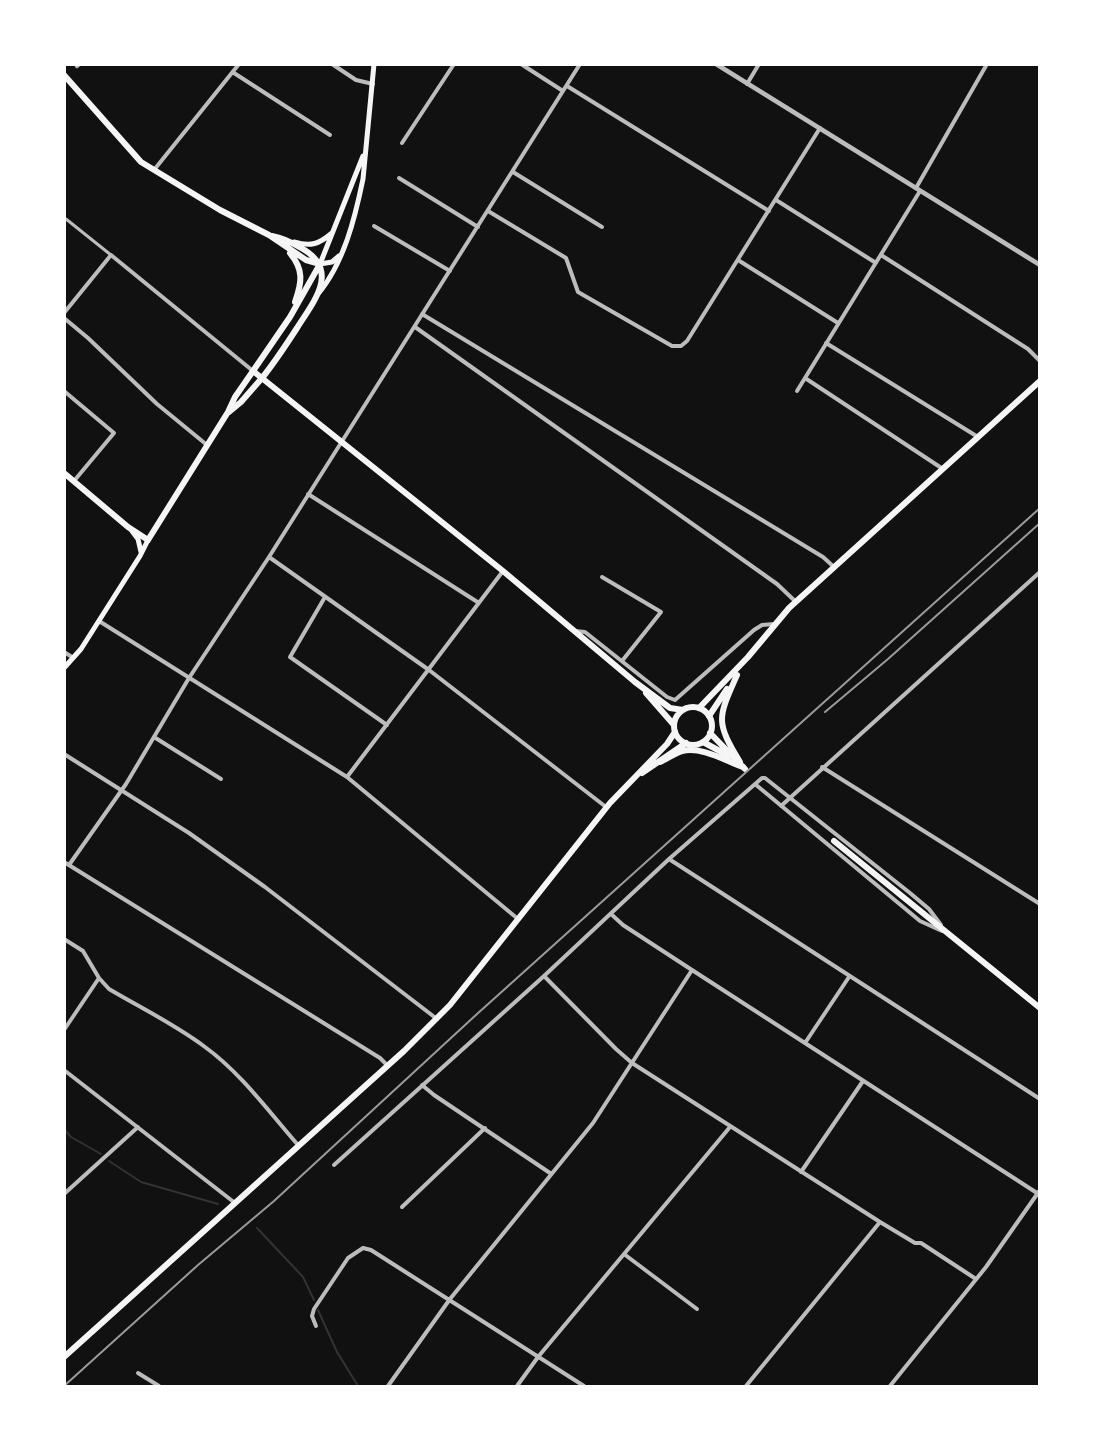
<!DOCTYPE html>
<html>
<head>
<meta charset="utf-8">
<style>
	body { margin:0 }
	#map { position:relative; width:1104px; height:1451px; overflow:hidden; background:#111; font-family:"Source Sans 3",sans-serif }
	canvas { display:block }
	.frame { position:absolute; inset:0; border:66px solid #fff; pointer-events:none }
</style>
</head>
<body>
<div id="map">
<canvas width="1104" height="1451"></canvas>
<div class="frame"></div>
</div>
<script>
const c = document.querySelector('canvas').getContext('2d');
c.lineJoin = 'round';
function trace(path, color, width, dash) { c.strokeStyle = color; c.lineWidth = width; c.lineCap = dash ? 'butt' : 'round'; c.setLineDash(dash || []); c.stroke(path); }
trace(new Path2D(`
	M64 1129 71 1137 101 1154
	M109 1161 141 1182 218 1204
	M257 1228 303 1277 314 1300
	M318 1310 337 1352 358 1386`), '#333', 2);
trace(new Path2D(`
	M64 220 66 219 111 255`), '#bcbcbc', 3);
trace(new Path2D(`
	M332 64 356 80 373 84
	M521 64 563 91
	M234 73 330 135
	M747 84 759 64
	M567 86 769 211
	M402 143 454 64
	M154 170 239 64
	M513 172 602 227
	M399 178 478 227
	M916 188 987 64
	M776 200 876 263
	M488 211 566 258 578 292 672 346H681L687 341 820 128
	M374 226 450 271
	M881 255 1028 349 1040 361
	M738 260 838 323
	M64 313 111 255 253 371
	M422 314 823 557 834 567
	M64 318 88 338 157 404 207 445
	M415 327 777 584 796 602
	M826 343 978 437
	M805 378 943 469
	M64 391 114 433 74 481
	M797 391 920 191
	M308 494 479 603
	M269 557 429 670 606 807
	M602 577 661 612 622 661
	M325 597 290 657 387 725
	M99 621 347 777 518 919
	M575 631 585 632 667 697 675 700 754 630 762 625 774 624
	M64 652 72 657
	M154 737 221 779
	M64 754 189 833 265 887 437 1019
	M822 767 1040 904
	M347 777 503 571
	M755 784 920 921 942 931
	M781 806 1040 572
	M669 859 1040 1099
	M64 862 380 1058 388 1066
	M69 865 126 784 189 678 269 557 580 64
	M611 914 623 925 692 970 1037 1193
	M64 939 83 951 99 978 109 989C141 1008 176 1025 205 1047 241 1073 269 1112 298 1145
	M544 976 616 1049 632 1063 880 1222 915 1243H921L976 1279
	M64 1030 99 978
	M805 1043 849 977
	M64 1070 235 1203
	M422 1085 434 1095 550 1173
	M334 1165 544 976 669 859 762 778H765L910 893 929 909 941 925
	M801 1172 863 1081
	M64 1194 138 1127
	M402 1207 485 1128
	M624 1254 697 1309
	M316 1326 312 1316 314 1309 348 1258 363 1248 371 1250 584 1386
	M138 1373 159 1386
	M388 1386 450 1299 593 1123 692 970
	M517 1386 538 1357 730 1127
	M746 1386 880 1222
	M890 1386 986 1267 1040 1190`), '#bcbcbc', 4);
trace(new Path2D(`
	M716 64 1040 265
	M77 66 79 64`), '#bcbcbc', 4.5);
trace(new Path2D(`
	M294 242C311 247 319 244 332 233
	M339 256 332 262 320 264 363 156
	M318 294C344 263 355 218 363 179L374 64
	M132 531 138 539 141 552
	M64 668 81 649 140 556 148 540`), '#f5f5f5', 5);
trace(new Path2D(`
	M229 412 241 402 262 378
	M64 473 128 527 148 540 228 412 235 397 253 371
	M737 675C718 718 715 721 740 762
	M699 708 748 657 789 608 1040 381
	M709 716 727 689
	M660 762C667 759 675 753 682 751 701 746 726 761 743 767
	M642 773 686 743
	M64 1357 404 1051 450 1005 610 803 667 744 675 732`), '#f5f5f5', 6);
trace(new Path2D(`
	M64 75 141 162 220 210 269 235 306 260 320 264
	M290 253C304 270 302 282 295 302
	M320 264 290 317 253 371 503 571 635 682 670 708 683 710
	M262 378C275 362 286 345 297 328 314 301 340 271 303 249 293 243 284 238 272 236
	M646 693 674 725
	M674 726a19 19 0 1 1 38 0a19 19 0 1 1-38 0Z
	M710 733 745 769
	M703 742 729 756
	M834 841 1040 1008`), '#f5f5f5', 6);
trace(new Path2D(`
	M825 712 888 659 1040 523
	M64 1386 198 1265 274 1201 477 1014 1040 508`), '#9a9a9a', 2);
</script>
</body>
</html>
